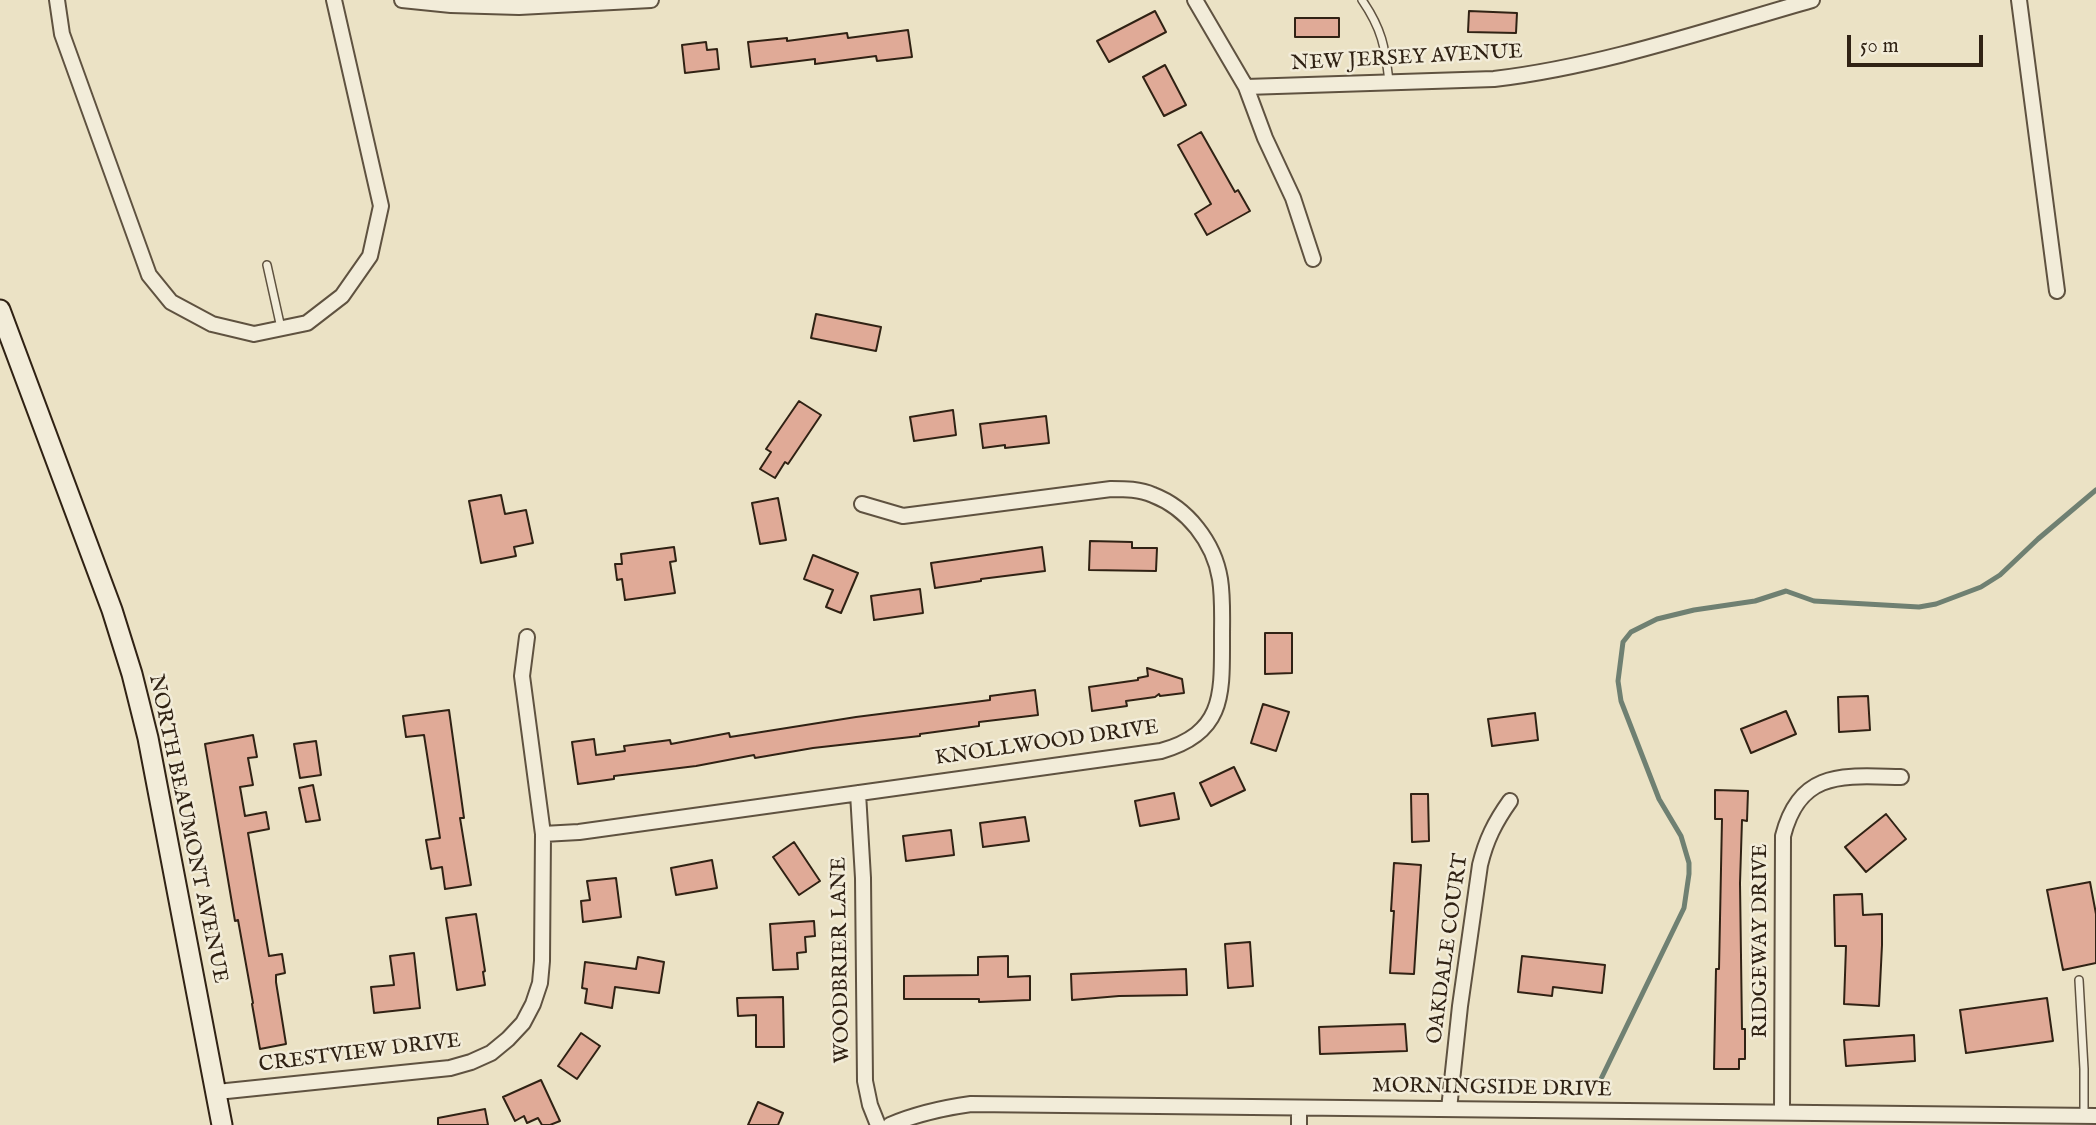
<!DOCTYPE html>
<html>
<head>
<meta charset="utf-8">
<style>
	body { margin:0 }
	#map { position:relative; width:2096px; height:1125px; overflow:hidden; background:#ebe2c5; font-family:"IM FELL English",serif }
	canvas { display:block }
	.scale { position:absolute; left:1847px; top:35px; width:136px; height:32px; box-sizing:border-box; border:4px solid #302214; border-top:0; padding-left:9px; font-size:21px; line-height:24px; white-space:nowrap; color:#302214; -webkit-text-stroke:5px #f2ecd9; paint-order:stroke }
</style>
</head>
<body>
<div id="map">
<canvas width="2096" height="1125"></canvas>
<div class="scale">50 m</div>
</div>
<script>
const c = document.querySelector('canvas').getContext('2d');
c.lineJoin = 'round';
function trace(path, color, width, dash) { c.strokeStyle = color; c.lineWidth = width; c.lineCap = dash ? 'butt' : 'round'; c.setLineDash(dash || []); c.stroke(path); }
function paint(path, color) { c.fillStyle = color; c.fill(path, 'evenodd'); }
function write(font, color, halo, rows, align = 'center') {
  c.font = font + ' "IM FELL English",serif'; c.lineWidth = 5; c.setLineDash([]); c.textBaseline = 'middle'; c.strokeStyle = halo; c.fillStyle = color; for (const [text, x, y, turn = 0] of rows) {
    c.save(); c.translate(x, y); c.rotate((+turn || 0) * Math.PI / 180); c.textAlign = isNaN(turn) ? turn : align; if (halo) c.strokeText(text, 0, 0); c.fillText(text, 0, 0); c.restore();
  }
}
trace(new Path2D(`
	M1600 1081 1684 908 1689 874V863L1681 836 1659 799 1621 701 1618 681 1623 642 1631 632 1657 619 1694 610 1755 601 1786 591 1814 601 1919 607 1936 604 1981 587 2000 575 2038 539 2096 490`), '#6f8072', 5);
const building = new Path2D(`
	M1155 11 1166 32 1109 62 1097 41Z
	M1469 11 1517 13 1516 33 1468 32Z
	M1295 18H1339V37H1295Z
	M908 30 912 57 877 61 876 56 815 64V59L751 67 748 42 787 38V41L847 33 848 38Z
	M706 42 707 50 717 49 719 69 685 73 682 45Z
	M1165 65 1186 105 1164 116 1143 77Z
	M1201 132 1235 192 1238 190 1250 211 1207 235 1195 214 1211 204 1178 145Z
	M816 314 881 327 876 351 811 338Z
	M799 401 821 415 788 464 785 462 775 478 760 469 771 452 766 449Z
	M953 410 956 435 914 441 910 417Z
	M1046 416 1049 443 1005 448V445L983 448 980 424Z
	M501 495 505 514 526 510 533 543 514 547 516 556 481 563 469 501Z
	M778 498 786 540 760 544 752 503Z
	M1090 541 1132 542V548H1157L1156 571 1089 570Z
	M674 547 676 561 670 562 675 593 625 600 622 579 617 580 615 564H622L621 554Z
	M1042 547 1045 571 981 579V581L935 588 931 563Z
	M813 555 858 573 841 613 826 607 833 590 804 579Z
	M920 589 923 613 874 620 871 596Z
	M1265 633H1292V673L1265 674Z
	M1147 668 1182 679 1184 693 1160 696 1159 694 1155 697 1126 701 1127 706 1092 711 1089 687 1138 680V678L1148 676Z
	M1035 690 1038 715 979 722V726L920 734V736L813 748 755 758 754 755 696 766 614 776V779L578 784 572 742 594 739 596 755 625 751 624 746 670 740 671 744 729 733 730 737 856 717 990 700V696Z
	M1868 696 1870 730 1839 732 1838 697Z
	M1263 704 1289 712 1276 751 1251 743Z
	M449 710 464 818H460L471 885 445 889 442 867 431 869 426 840 440 838 424 735 406 737 403 716Z
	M1786 711 1796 734 1751 753 1741 729Z
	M1535 713 1538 740 1492 746 1488 719Z
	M253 735 257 757 248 758 253 785 240 787 245 816 266 812 269 829 248 833 269 956 282 954 285 973 276 975V982L286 1044 260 1049 252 1004 253 1003 238 920 235 921 205 744Z
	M316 741 321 775 300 778 294 744Z
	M1234 767 1245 790 1211 806 1200 783Z
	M313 785 320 820 306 822 299 788Z
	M1715 790 1748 791 1747 821 1742 820 1740 883 1742 1029H1745V1059H1739V1069H1714L1716 969H1719L1722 819H1715Z
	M1174 793 1179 819 1140 826 1135 801Z
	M1411 794H1428L1429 841 1412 842Z
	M1886 814 1906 839 1866 872 1845 847Z
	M1025 817 1029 841 983 847 980 823Z
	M951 830 954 855 906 861 903 836Z
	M794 842 820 881 799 895 773 857Z
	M712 860 717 888 676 895 671 868Z
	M1394 863 1421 865 1414 974 1390 973 1394 911H1391Z
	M616 878 621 917 583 922 581 901 590 900 587 881Z
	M2090 882 2096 914V963L2063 970 2047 890Z
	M1862 894 1863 915 1882 914V945L1879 1006 1844 1004 1846 946H1835L1834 895Z
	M476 914 485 971 483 972 485 985 457 990 446 918Z
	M814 921 815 936 805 937 806 952 797 953 798 969 773 970 770 924Z
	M1250 942 1253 986 1228 988 1225 944Z
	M414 953 420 1008 374 1013 371 987 394 985 390 956Z
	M1008 956V977L1030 976V1000L979 1002V999H904V976L978 975V957Z
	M1522 956 1605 965 1602 993 1553 987 1552 996 1518 992Z
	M638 957 664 962 659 993 615 987 612 1008 585 1003 587 989 582 988 585 962 636 969Z
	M1186 969 1187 995 1119 996 1072 1000 1071 974Z
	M783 997 784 1047H756V1015L738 1016 737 998Z
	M2047 998 2053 1041 1966 1053 1960 1010Z
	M1405 1024 1407 1051 1320 1054 1319 1027Z
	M581 1033 600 1046 577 1079 558 1066Z
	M1914 1035 1915 1061 1846 1066 1844 1040Z
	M541 1080 560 1121 550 1125H542L538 1118 527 1123 524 1116 515 1121 503 1097Z
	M758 1102 783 1113 778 1125H748Z
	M485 1109 488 1125H438V1118Z`);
paint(building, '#e0aa97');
trace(building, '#302214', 2);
const lane = new Path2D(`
	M1362 0C1382 29 1385 47 1389 81
	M267 265 281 328
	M2079 980 2084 1069V1116`);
const street = new Path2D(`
	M57 0 62 34 149 275 171 302 212 324 254 334 307 323 342 296 370 256 381 206 334 0
	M402 0 451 5 519 7 651 0
	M1195 0 1246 87 1265 138 1293 198 1313 259
	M2019 0 2057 291
	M1246 87 1494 79C1603 66 1707 30 1812 0
	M858 793 863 878 865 1081 870 1105 878 1125
	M543 834 579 832 1161 751C1225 733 1222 694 1222 637 1222 618 1223 598 1220 579 1214 542 1187 508 1153 495 1140 489 1125 489 1111 489L903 516 862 504
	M217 1092 450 1068 471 1062 491 1053 508 1039 523 1023 533 1004 540 983 542 961 543 834 522 676 527 637
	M1449 1109 1460 1006 1480 865C1486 840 1495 822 1510 801
	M1782 1111 1783 836C1800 769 1844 776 1901 777
	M890 1125C916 1114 942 1108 971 1104L2096 1116
	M1299 1125V1108`);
const secondary = new Path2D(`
	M0 310 112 610 132 674 148 738 222 1125`);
trace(lane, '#5f5240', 10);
trace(street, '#5f5240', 18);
trace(secondary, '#302214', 23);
trace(lane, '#f2ecd9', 7);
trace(street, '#f2ecd9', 14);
trace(secondary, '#f2ecd9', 19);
write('21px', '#302214', '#f2ecd9', [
	["NEW JERSEY AVENUE",1407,59,-3],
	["KNOLLWOOD DRIVE",1047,744,-8],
	["NORTH BEAUMONT AVENUE",187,829,78],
	["RIDGEWAY DRIVE",1762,941,-90],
	["OAKDALE COURT",1449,949,-82],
	["WOODBRIER LANE",842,960,-91],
	["CRESTVIEW DRIVE",360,1054,-7],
	["MORNINGSIDE DRIVE",1492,1089,1]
]);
</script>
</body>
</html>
